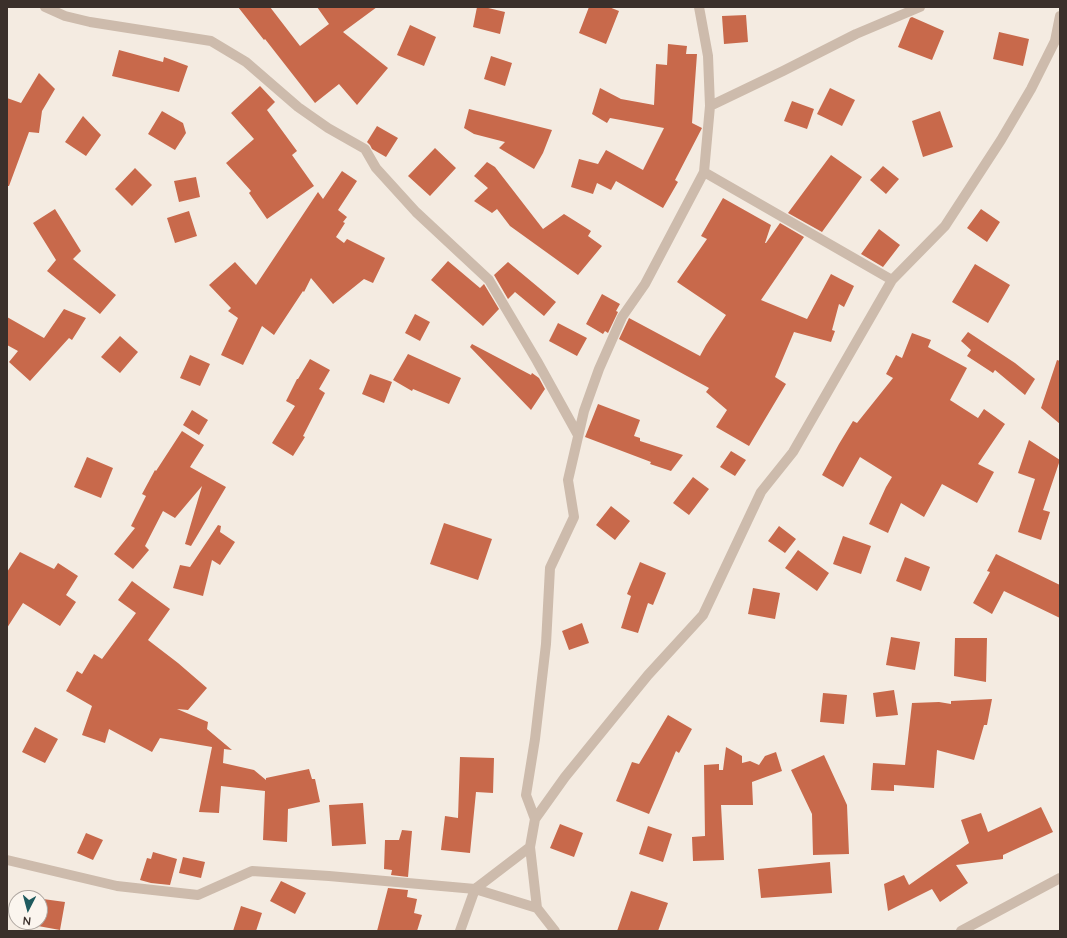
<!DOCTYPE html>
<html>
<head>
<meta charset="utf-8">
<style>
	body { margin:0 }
	#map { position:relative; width:1067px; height:938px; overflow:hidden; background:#f4ebe1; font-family:Lato,sans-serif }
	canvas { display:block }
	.frame { position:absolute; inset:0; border:8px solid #3b302b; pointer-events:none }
	.north { position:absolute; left:8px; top:890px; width:40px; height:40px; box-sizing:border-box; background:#fbf5ee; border:1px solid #aea6a0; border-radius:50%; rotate:186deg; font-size:11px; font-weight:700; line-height:16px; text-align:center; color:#3b302b }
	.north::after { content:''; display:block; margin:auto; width:14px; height:18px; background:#1f5a5e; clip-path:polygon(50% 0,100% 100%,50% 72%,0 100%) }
</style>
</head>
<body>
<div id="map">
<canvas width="1067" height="938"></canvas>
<div class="frame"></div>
<div class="north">N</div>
</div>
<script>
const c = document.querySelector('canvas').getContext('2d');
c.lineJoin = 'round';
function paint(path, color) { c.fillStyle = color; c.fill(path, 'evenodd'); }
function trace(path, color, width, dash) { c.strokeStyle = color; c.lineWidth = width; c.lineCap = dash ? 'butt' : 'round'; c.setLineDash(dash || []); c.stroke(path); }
paint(new Path2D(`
	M238 7H270L300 46 329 24 317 7H377L343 32 388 68 357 105 339 84 315 103 265 39 264 40Z
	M477 7H484L505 12 500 34 473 27Z
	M589 7H609L619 11 606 44 579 33Z
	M746 15 748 42 724 44 722 16Z
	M912 17 944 31 932 60 898 47 910 18Z
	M410 25 436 37 424 66 397 55Z
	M999 32 1029 39 1023 66 993 59Z
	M668 44 687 46 686 54H697L692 123 702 128 675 180 678 182 663 208 616 181 611 190 597 183 593 194 571 187 579 159 598 164 606 150 643 170 664 128 610 118 607 123 592 114 600 88 621 99 654 105 656 64 667 65Z
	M119 50 163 62 164 57 188 66 179 92 112 76Z
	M491 56 512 63 505 86 484 79Z
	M39 73 55 89 42 111 39 133 29 132 9 186H7V98L21 103Z
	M260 86 275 102 267 110 297 151 292 155 314 186 267 219 249 193 251 191 226 163 254 139 231 113Z
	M830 88 855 100 842 126 817 114Z
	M792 101 814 109 807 129 784 121Z
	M469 109 552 130 543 153 534 169 499 148 505 142 474 134 464 128Z
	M162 111 183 123 186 133 175 150 148 134Z
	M940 111 953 147 923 157 912 121Z
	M83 116 101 135 86 156 65 142Z
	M377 126 398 138 386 157 372 149 370 145 367 142Z
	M435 148 456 168 430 196 408 176Z
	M831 155 862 177 822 232 788 213Z
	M487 162 495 167 543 229 564 214 591 231 588 236 602 246 578 275 510 226 497 209 492 213 474 201 488 188 474 176Z
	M883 166 899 179 886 194 870 180Z
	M135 168 152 185 132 206 115 189Z
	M342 171 357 181 338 210 347 217 343 222 345 223 336 237 344 243 347 239 385 258 373 283 364 279 333 304 311 278 304 292 303 291 274 335 262 326 243 365 221 355 238 318 228 311 231 308 209 285 235 262 256 285 318 192 323 199Z
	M196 177 200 197 179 202 174 181Z
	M723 198 771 225 765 243H766L780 223 804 237 761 300 807 319 831 274 854 286 844 307 839 304 832 330 835 331 831 342 794 332 775 377 786 384 749 446 716 427 727 410 706 392 709 388 619 339 629 318 700 356 706 345 726 315 677 282 707 239 701 236Z
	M55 209 81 251 73 259 116 295 100 314 47 271 56 260 33 223Z
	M981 209 1000 222 987 242 967 228Z
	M189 211 197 236 175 243 167 218Z
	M879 229 900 245 883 267 861 254Z
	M448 261 480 288 484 284 499 309 483 326 431 280Z
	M508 262 556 302 544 316 515 292 508 299 494 275Z
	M975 264 1010 285 988 323 952 302Z
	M602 294 620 304 616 311 618 312 608 333 605 331 603 334 586 324Z
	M64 309 86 318 72 340 69 338 30 381 9 362 18 351 7 345V317L44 338Z
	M415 314 430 322 420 341 405 333Z
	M558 323 587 338 577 356 549 341Z
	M968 332 1015 363 1035 379 1025 395 995 370 993 373 967 356 971 350 961 341Z
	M912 333 931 340 928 347 967 368 950 400 978 418 984 409 1005 424 978 464 994 472 977 503 942 484 924 517 901 503 888 533 869 524 886 487 892 477 860 457 843 487 822 475 839 444 853 421 857 423 893 378 886 374 896 355 902 358Z
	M120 336 138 352 120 373 101 357Z
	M472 344 531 375 532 373 539 378 545 389 531 410 470 347Z
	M408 354 461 378 449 404 413 389 412 391 393 380Z
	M190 355 210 364 200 386 180 378Z
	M310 359 330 370 319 389 325 393 303 436 305 437 293 456 272 443 295 406 286 401 297 379H298Z
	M1057 360 1060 361V424L1041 408Z
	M370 374 392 382 384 403 362 394Z
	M598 404 640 420 634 436 640 438V441L683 455 671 471 650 464 651 462 585 437Z
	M192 410 208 420 199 435 183 425Z
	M182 431 204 445 190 467 226 487 191 546 185 544 202 486 175 518 163 511 145 546 149 550 133 569 114 554 135 528 131 526 146 496 142 494 155 470 156 471Z
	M1029 440 1060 460 1043 510 1050 512 1041 540 1018 532 1035 479 1018 473Z
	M731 451 746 460 735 476 720 467Z
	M87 457 113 468 101 498 74 487Z
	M693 477 709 489 689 515 673 503Z
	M611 506 630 521 615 540 596 525Z
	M444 523 492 539 478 580 430 564Z
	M218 525 221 526 220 532 235 542 220 565 212 560 203 596 173 588 180 565 190 567Z
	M779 526 796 539 785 553 768 541Z
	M843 536 871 546 861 574 833 564Z
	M798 550 829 573 817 591 785 568Z
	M20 552 54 569 58 563 78 576 66 595 76 602 60 626 23 603 7 628V572Z
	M996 554 1060 585V618L1004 591 992 614 973 603 990 572 987 571Z
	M905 557 930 567 921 591 896 581Z
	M640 562 666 573 653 605 648 603 638 633 621 628 631 596 627 594Z
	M132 581 170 609 148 640 178 663 207 688 188 710 177 709 208 722 207 729 232 750 224 749 223 763 254 770 266 780V778L309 769 312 779H315L320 802 288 809 287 842 263 840 265 791 221 786 219 813 199 812 212 747 160 738 152 752 109 729 105 743 82 735 92 706 66 691 77 671 82 674 94 654 102 659 136 613 118 600Z
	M753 588 780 593 775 619 748 614Z
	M582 623 589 643 569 650 562 631Z
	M891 637 920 642 915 670 886 665Z
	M955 638H987L986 682 954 676Z
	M894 690 898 715 876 717 873 693Z
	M823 693 847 695 844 724 820 722Z
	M992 699 987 725H984L974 760 937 750 934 788 894 785V791L871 790 873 763 905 765 912 703 939 702 951 704V701Z
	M668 715 692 729 679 753 676 751 649 814 616 801 632 762 639 764Z
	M35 727 58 739 45 763 22 752Z
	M726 747 742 756V763L750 761 759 765 765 756 776 752 782 771 752 782 753 805H721L724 860 693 861 692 837 705 836 704 765 719 764V770H723Z
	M824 755 847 805 849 854 813 855 812 814 791 770Z
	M460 757 494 758 493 793 476 792 470 853 441 850 445 816 458 818Z
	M363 803 366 844 332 846 329 805Z
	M1041 807 1053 832 1003 855V859L956 865 968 883 940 902 932 889 888 911 884 884 904 875 909 885 969 843 961 820 981 813 988 832Z
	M560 824 583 833 574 857 550 848Z
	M648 826 672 834 663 862 639 854Z
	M402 830 412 831 408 877 391 875 392 870 384 869 385 840H399Z
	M86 833 103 840 93 860 77 853Z
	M153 852 177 859 170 885 151 883 140 880 147 858 151 859Z
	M183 857 205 862 201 878 179 873Z
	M830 862 832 893 761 898 758 869Z
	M281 881 306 893 295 914 270 901Z
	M388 888 408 890 407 897 417 899 414 913 422 915 417 931H377Z
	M631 891 668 903 658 931H617Z
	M43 899 65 902 60 930 38 926 39 922H40Z
	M241 906 262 913 256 931H233Z`), '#c8694b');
trace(new Path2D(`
	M45 7 65 16 90 22 211 41 246 62 298 107 328 128 365 149 376 168 416 212 489 280 537 361 578 435
	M710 106 783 71 856 34 920 7
	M704 172 892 280
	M535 819 565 777 648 675 703 615 761 492 793 452 892 280 945 226 1001 140 1031 89 1055 41 1060 16
	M7 860 117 886 198 895 252 871 329 876 475 889 537 908
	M460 931 475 889 530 847
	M555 931 537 908 530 847 535 819 526 795 535 739 546 644 550 568 574 517 568 480 584 411 599 369 622 317 645 284 704 172 710 106 708 56 699 7
	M961 931 1060 878`), '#cdbbac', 10);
</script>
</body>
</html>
